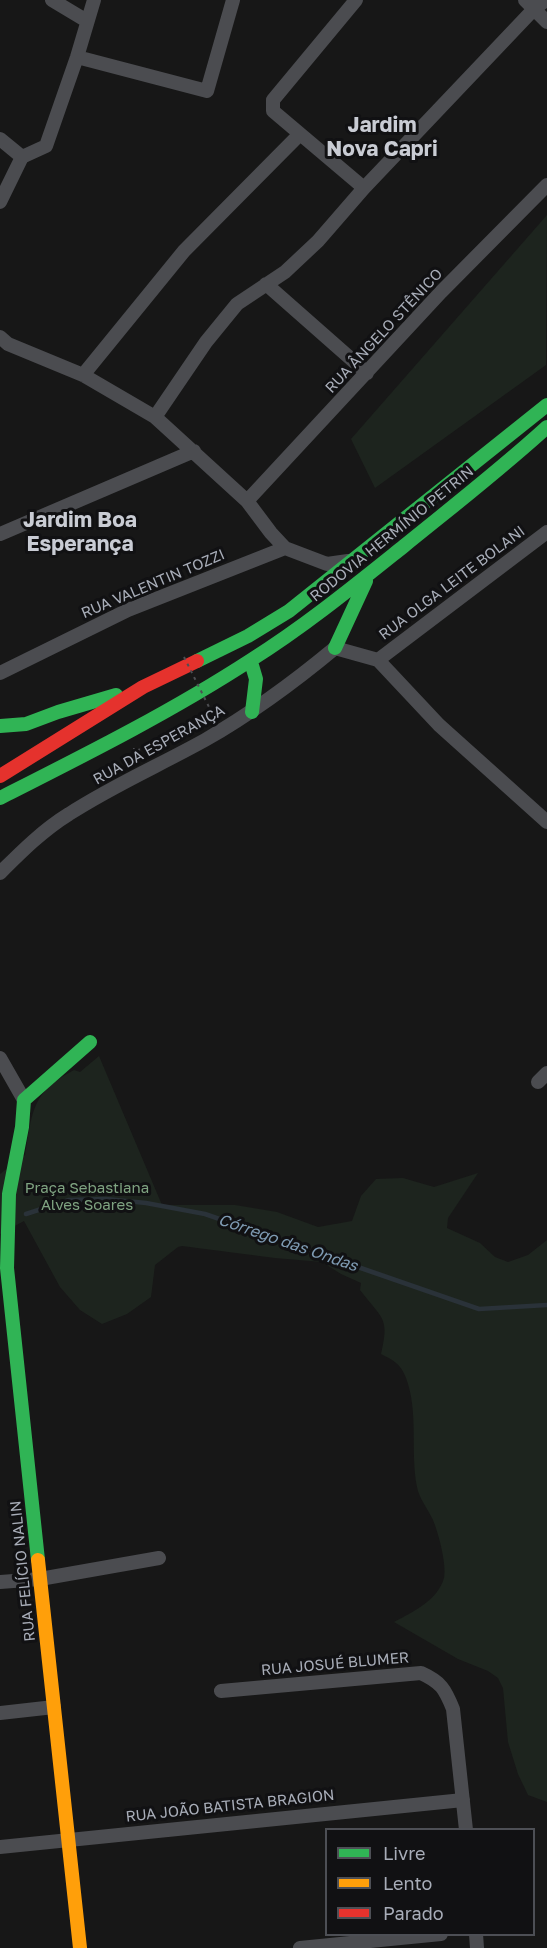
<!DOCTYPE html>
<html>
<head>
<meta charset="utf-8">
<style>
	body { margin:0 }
	#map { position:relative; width:547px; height:1948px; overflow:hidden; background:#171717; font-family:"Golos Text",sans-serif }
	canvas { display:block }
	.legend { position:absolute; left:325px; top:1828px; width:210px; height:108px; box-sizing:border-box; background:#111113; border:2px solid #4d4f55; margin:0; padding:8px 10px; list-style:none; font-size:18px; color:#a8adb8 }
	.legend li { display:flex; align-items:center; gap:12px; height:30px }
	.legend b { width:30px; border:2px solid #4d4f55 }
</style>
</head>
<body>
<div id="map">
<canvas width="547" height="1948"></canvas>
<ul class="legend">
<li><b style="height:8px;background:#30b455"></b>Livre</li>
<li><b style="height:8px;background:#ff9f0a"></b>Lento</li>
<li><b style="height:8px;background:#e5322d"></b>Parado</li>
</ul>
</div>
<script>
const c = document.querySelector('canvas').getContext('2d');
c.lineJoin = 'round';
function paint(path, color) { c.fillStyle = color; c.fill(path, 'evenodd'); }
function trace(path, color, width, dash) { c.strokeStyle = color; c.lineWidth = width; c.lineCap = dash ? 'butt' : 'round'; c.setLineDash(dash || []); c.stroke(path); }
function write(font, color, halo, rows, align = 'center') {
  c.font = font + ' "Golos Text",sans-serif'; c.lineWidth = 6; c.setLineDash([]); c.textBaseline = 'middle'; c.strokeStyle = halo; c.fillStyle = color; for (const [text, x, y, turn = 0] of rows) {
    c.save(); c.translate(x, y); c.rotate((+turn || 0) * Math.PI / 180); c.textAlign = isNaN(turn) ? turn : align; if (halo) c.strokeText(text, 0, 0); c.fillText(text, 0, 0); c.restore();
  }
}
paint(new Path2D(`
	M547 215 546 365 375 488 351 439Z
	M99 1056 162 1205H235L277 1212 318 1227 352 1221 361 1196 376 1179 403 1178 434 1187 478 1173 448 1218 447 1228 480 1243 495 1257 508 1262 528 1255 547 1240V1802L528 1795 518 1774 508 1742 503 1688 498 1678 488 1671 458 1659 394 1622C413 1612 438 1600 444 1578 447 1564 438 1532 433 1520 428 1509 419 1498 417 1487 410 1451 419 1413 406 1378 401 1364 393 1360 381 1354 390 1317 382 1319 360 1290L361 1283 341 1274 322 1262 275 1258 182 1246 178 1247 155 1265 151 1297 127 1314 102 1324 80 1310 60 1287 24 1221 0 1234V1174L25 1155C33 1110 31 1093 74 1070L80 1072Z`), '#1d241e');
trace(new Path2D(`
	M26 1214 69 1200 106 1199 146 1203 205 1214 479 1309 547 1305`), '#2a3239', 4.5);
trace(new Path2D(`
	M134 748V752L160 740`), '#4d4e52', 2, [3, 4.5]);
trace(new Path2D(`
	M52 0 87 21
	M356 0 273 100V111L364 188
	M525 0 547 22
	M77 57 207 91 233 0
	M0 139 22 157
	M22 157 46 146 77 57 94 0
	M0 202 22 157
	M266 284 367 373
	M0 337 8 344 83 375 155 417 247 501 271 533 285 548 327 564 348 561
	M83 375 184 251 300 134
	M155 417 206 342 237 304 285 272 318 241 364 188 534 9 546 0
	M247 501 441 292 547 185
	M0 534 194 451
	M378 660 547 532
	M0 673 128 610 285 548
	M0 873C21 852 43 830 69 814 112 786 160 765 205 740 252 713 293 683 335 648L378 660 439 725 547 822
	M0 1058 24 1100
	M538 1082 547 1073
	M0 1582 40 1579 159 1558
	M221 1691 421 1673C441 1682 445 1689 453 1709L466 1830
	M0 1713 54 1707
	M0 1847 463 1800
	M476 1934 477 1948
	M300 1948 441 1934`), '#4b4c50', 14);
trace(new Path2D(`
	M335 648 366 581
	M197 661 248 636 289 611 547 405
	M251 662 256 679 252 712
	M0 726 26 724 58 712 116 695
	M0 798C85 755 171 712 251 660 305 626 354 586 404 546 452 507 501 469 547 427
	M38 1560 7 1268 9 1194 22 1127 24 1100 90 1042`), '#30b455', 14);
trace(new Path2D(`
	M38 1560 80 1948`), '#ff9f0a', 14);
trace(new Path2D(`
	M0 776 143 687 197 661`), '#e5322d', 14);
trace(new Path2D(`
	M184 657 210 709`), '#4d4e52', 2, [3, 4.5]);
write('15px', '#a8adb8', '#111113', [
	["RUA ÂNGELO STÊNICO",384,331,-47],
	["RODOVIA HERMÍNIO PETRIN",392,534,-39],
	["RUA OLGA LEITE BOLANI",452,583,-37],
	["RUA VALENTIN TOZZI",153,584,-23],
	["RUA DA ESPERANÇA",159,745,-29],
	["RUA FELÍCIO NALIN",23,1571,-96],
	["RUA JOSUÉ BLUMER",335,1664,-5],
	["RUA JOÃO BATISTA BRAGION",230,1806,-6]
]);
write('15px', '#7fa381', '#111113', [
	["Praça Sebastiana",87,1188],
	["Alves Soares",87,1205]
]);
write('italic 16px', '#7f9bb3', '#111113', [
	["Córrego das Ondas",288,1243,19]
]);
write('bold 21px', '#c9ccd4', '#111113', [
	["Jardim",382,125],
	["Nova Capri",382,149],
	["Jardim Boa",80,520],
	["Esperança",80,544]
]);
</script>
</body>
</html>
